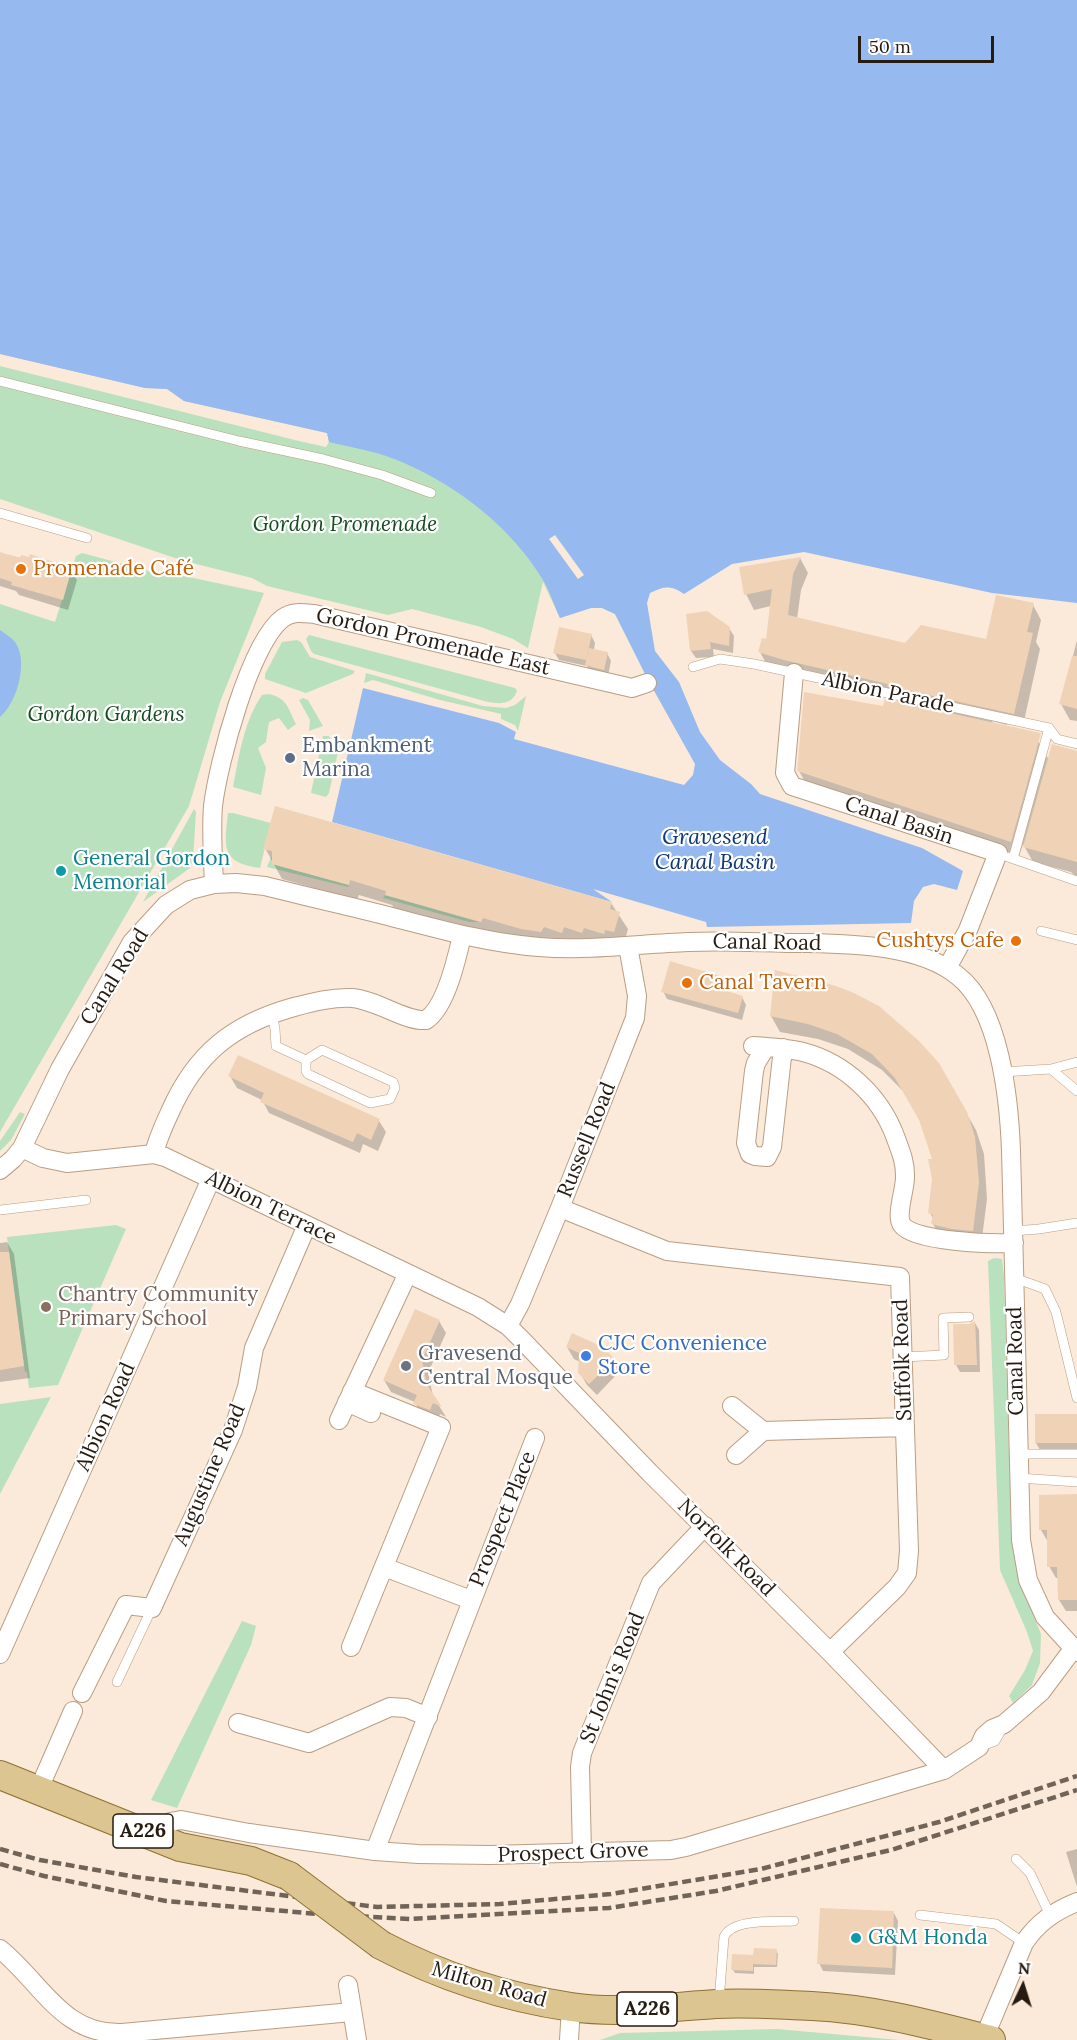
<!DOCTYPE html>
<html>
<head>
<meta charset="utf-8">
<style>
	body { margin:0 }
	#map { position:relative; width:1077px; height:2040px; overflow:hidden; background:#fbead9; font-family:Lora,serif }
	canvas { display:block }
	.north { position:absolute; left:993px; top:1956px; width:60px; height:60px; -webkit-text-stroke:4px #fff; paint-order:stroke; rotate:4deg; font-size:16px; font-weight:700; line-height:24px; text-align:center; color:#251b11 }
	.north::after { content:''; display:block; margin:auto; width:21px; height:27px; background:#251b11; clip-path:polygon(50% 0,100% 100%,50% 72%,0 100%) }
	.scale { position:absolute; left:858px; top:36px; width:136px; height:27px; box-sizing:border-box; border:3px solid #251b11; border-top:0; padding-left:8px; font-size:18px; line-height:21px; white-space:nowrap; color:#251b11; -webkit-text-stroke:4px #fff; paint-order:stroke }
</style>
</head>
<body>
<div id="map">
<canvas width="1077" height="2040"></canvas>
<div class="north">N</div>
<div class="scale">50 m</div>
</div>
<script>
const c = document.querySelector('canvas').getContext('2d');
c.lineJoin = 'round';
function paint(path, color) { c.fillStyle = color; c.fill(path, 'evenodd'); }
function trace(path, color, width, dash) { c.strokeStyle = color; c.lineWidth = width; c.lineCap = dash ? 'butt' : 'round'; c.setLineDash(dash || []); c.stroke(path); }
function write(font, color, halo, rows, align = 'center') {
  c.font = font + ' Lora,serif'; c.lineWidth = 4.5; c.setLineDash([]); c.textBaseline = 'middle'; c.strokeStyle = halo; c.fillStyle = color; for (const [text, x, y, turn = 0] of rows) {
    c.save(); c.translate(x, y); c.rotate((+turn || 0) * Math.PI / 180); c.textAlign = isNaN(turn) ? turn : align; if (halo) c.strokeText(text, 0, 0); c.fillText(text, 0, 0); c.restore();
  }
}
paint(new Path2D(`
	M0 114 617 613 637 657 615 614 602 608H591L560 618 543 582 528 648 513 639 481 627 412 609 388 615 267 586 252 578 184 561 0 499V366L299 441 326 447 329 442 327 433 184 401 167 389 145 388 0 354Z
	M82 553 160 574 184 576 264 593 220 702 189 806 0 1132V604L55 622 76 556Z
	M309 635 515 688 517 691C512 705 500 704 488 702L314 654 311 651 306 639Z
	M297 640 301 642 310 657 355 671 353 674 306 693 265 679V674L282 642Z
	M366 673 483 706 506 708 515 705 526 696 518 731 515 725 501 719V714L440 700 373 680 364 683Z
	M269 694C287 698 288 708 296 724L288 730 279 718 269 722 266 742 258 748 266 768 261 795 233 787C239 756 244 721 262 695Z
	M303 698 308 700 323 726 309 731 310 720 299 700Z
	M323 736H329L338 752 329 793 326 797 311 793Z
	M194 809 196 812 193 860 190 868 143 902Z
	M228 813H233L271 823 260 868C221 863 224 847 228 813Z
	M271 857 273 858 272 864 349 885 348 887 267 867Z
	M385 895 479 922H469L383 898Z
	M20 1112 25 1114 11 1140 0 1151V1141Z
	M116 1225 126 1229 58 1385 29 1388 27 1372H25L7 1237Z
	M994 1258 1002 1259 1004 1276 1011 1525 1016 1563 1023 1590 1041 1634 1040 1663 1032 1685 1013 1703 1009 1696 1025 1670 1033 1651 1027 1632 1000 1570 988 1261Z
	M51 1397 0 1494V1404Z
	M242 1621 256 1626 251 1645 177 1808 151 1800Z
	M777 2029 899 2040H600L620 2033Z`), '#bae1bd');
paint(new Path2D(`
	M0 0H1077V603L992 593 804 552 732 564 684 594C671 585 664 586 650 593L647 603 655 651 679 682 700 732 720 760 751 784 760 794 922 848 963 871 957 890 934 884 923 887 914 901 911 923 707 927 706 922 593 889 612 902 332 822 363 688 499 723 516 732 514 739 684 785 693 775 695 764 648 680 615 614 602 608H591L560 618C554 605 550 592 543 580 512 528 459 487 404 463 381 452 354 448 329 442L327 433 184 401 167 389 145 388 0 354Z
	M0 630C5 634 11 637 15 642 29 661 17 703 0 717Z`), '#96b9ef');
paint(new Path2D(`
	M555 535 584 575 578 579 549 539Z`), '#fbead9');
paint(new Path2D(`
	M0 553 71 570 77 580 68 610 19 595 16 591 0 586Z
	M800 558 808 573 801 590 797 619 906 644 987 641 1033 605 1041 620 1036 642 1040 649 1024 721 1009 718 1007 725 992 721 998 730 1038 741 1049 760 1077 752V878L1071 872 1033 862 1023 844 1019 857 808 787 799 771 899 704 896 698 768 667 760 652 767 640 771 606 754 610 746 594Z
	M688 615 729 628 734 636 733 653 713 649 714 657 696 658 691 651Z
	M591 635 595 643 594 650 607 653 611 661 608 676 591 673 587 666 559 660 555 653Z
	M1077 640V721L1070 720 1061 704Z
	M265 848 611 903 628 929 623 947H550L396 911 392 905 359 895 357 900 282 879Z
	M776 972 938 1064 976 1130 984 1154 987 1199 981 1246 942 1240 933 1224 934 1220 930 1213 934 1160 920 1119 905 1093 882 1070 848 1049 818 1039 780 1032 771 1016Z
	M719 977 724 984 722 991 742 997 746 1005 742 1020 667 999 663 991Z
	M239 1057 379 1121 386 1132 378 1151 363 1144 360 1153 269 1113 262 1100 237 1088 230 1076Z
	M7 1242 14 1254 30 1378 0 1382V1243Z
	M439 1321 446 1333 428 1373 433 1396 446 1417 440 1414 437 1421 421 1415 415 1402 391 1392 384 1380Z
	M975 1323 979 1330 980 1372H960L956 1365 970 1325Z
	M567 1347 613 1360 620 1371 597 1395 587 1385 580 1373V1362L574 1359Z
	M1077 1415V1455H1043L1036 1443Z
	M1077 1496V1611H1066L1059 1600V1578H1056L1049 1566 1048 1542 1041 1530Z
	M1077 1849V1887L1066 1852Z
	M894 1913 898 1921 895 1975 823 1971 819 1963Z
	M776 1950 778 1954 777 1967H754V1974L735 1973 733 1970 755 1956Z`), '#0003');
paint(new Path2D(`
	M0 552 20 558 21 555 29 557 30 554 72 568 63 600 11 585 12 582 0 578Z
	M801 557 793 574 788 615 905 643 921 625 986 639 996 595 1034 603 1027 632 1033 633 1014 714 887 686 888 684 784 660 758 652 762 638 766 639 772 589 744 595 739 567Z
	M707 611 730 627 729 646 710 642 711 649 690 651 686 614Z
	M559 627 592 634 586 660 553 653Z
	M589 648 608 652 604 670 585 665Z
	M1072 656H1077V709L1059 704Z
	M804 692 883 706 885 699 1041 733 1011 842 797 771Z
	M1052 744 1077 751V862L1023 847Z
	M275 806 612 902 610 909 620 912 614 932 605 930 604 934 584 928 582 933 564 927 562 933 544 927 541 932 521 929 483 918 481 922 385 895 386 891 350 880 349 885 272 864V851L263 849Z
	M670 961 720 976 717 988 743 996 738 1013 661 992Z
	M775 970 836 986 854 993 879 1006 919 1041 939 1063 967 1112 975 1137 979 1182 973 1231 952 1229 931 1224 933 1215 928 1213 932 1179 928 1159H932L919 1120 895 1078 872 1054 837 1034 808 1024 770 1016Z
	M238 1055 380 1119 371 1140 357 1133 353 1142 260 1102 264 1093 228 1076Z
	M0 1252H9L24 1366 0 1370Z
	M415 1309 440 1320 422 1360 427 1385 442 1407 433 1403 430 1410 413 1404 417 1395 383 1380Z
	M975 1321 977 1365H954L953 1324H969Z
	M572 1333 603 1347 615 1359 589 1384 578 1373 579 1353 566 1347Z
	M1035 1414H1077V1443H1035Z
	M1077 1494V1600H1058L1057 1567H1047V1530H1039V1495Z
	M820 1908 894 1911 892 1968 817 1964Z
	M754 1948 777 1949 776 1965 753 1964V1971L731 1970 732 1954 753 1955Z`), '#f0d3b7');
const lane = new Path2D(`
	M0 381 239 441 323 459 382 475 431 493
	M0 513 87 538
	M693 667 720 659 754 664 1049 728 1057 739 1077 744
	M1008 857 1077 881
	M1013 859 1049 728
	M1041 931 1077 940
	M272 1014 275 1029 276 1046 306 1060
	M322 1050 393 1082 395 1088 390 1099 370 1103 308 1074 306 1071V1060Z
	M1051 1069 1077 1091
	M1002 1072 1051 1069 1077 1062
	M0 1210 86 1200
	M1013 1231 1039 1229 1077 1223
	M1015 1281H1023L1045 1289 1056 1312 1077 1398
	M903 1357 944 1355 943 1318 969 1317
	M1018 1454H1077
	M1019 1478 1077 1482
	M117 1682 152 1608
	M979 1747 995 1741 1003 1727
	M1016 1859 1030 1873 1050 1915
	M920 1915 996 1924 1024 1943
	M719 2002 724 1937C732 1918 776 1922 794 1921`);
const street = new Path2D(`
	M794 673 785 773 792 786 998 853 968 930 947 968
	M214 884C213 858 211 831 213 806 218 764 250 642 283 618 293 611 303 613 314 614L632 688 647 683
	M753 1046C770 1047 787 1048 803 1052 845 1063 880 1096 895 1136 900 1150 905 1160 905 1175 906 1188 895 1215 902 1225 915 1242 992 1244 1014 1243
	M766 1047 756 1063 754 1071 746 1143 750 1154 755 1156 767 1157 772 1147 783 1048
	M22 1148 43 1158 67 1163 154 1154 165 1157 478 1307 508 1326 524 1342 650 1473 830 1652 944 1770
	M154 1154C157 1140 164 1125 170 1112 196 1053 233 1024 294 1007 313 1002 333 997 352 998 377 1000 406 1022 426 1020 446 1007 457 958 462 935
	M0 1170 13 1159 22 1148 60 1069 132 942 166 905 190 890 214 884 236 883 265 886C304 896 344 905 384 915 435 928 486 943 539 947 589 951 638 944 688 942 727 940 766 943 806 943 853 944 920 945 958 976 1000 1009 1009 1099 1011 1150L1021 1540 1028 1580 1045 1617 1077 1652
	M560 1208 667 1251 900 1277 909 1551 907 1573 897 1587 830 1652
	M508 1326 520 1304 560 1208 635 1018 637 996 628 946
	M347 1402 371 1413
	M732 1406 763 1431 736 1455
	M339 1420 407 1275
	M763 1431 905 1427
	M384 1567 471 1600
	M351 1647 441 1427 352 1391
	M0 1654 211 1179
	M82 1693 126 1605 152 1608 233 1430 247 1387 254 1348 307 1225
	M238 1723 309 1743 390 1707 406 1708 428 1717
	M38 1791 73 1711
	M163 1838 170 1822 181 1820 249 1833 375 1851 418 1854 491 1855 671 1850 686 1847 944 1770 979 1747 984 1736 992 1729 1004 1724 1041 1692 1073 1649
	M375 1851 535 1438
	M582 1853 580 1767 582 1753 651 1583 705 1526
	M0 1949C42 1983 62 2035 122 2033L352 2012
	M348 1985 357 2040
	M984 2038 1024 1943C1038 1922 1055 1911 1077 1902
	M569 2040 571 2007`);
const primary = new Path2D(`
	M0 1775 180 1847 251 1861 289 1876
	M381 1945C440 1976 504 1997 571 2007 619 2014 668 2007 716 2004 748 2002 781 2005 812 2006 874 2009 932 2025 991 2040`);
trace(lane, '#b99e83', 10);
trace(street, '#b99e83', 20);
trace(primary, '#8d7135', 30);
trace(lane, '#fff', 9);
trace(street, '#fff', 18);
trace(primary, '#dcc591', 28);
trace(new Path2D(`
	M0 1849 40 1860 136 1877 377 1907 500 1904 611 1894 761 1869 939 1822 1077 1776
	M0 1864 44 1876 166 1901 319 1914 410 1919 609 1908 716 1891 891 1850 1077 1790`), '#706357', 4.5, [9, 4.5]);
const primaryBridge = new Path2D(`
	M289 1876 381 1945`);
trace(primaryBridge, '#8d7135', 30, []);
trace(primaryBridge, '#dcc591', 28);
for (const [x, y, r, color] of [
	[21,569,6,"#e8710a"],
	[290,758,6,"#5c6f8a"],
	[61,871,6,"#0f9aa8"],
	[1016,941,6,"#e8710a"],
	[687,983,6,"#e8710a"],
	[46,1307,6,"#8d6e63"],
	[586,1356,6,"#3f7fe0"],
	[406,1366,6,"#6b7280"],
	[856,1938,6,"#0f9aa8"]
]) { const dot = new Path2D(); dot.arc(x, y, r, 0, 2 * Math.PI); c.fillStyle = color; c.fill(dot); trace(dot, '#fff', 2); }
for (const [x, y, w] of [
	[143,1831,60],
	[647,2009,60]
]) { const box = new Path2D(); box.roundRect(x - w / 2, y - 17, w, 34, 4.5); c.fillStyle = '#fff'; c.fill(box); trace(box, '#251b11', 1.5); }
write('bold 20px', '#251b11', null, [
	["A226",143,1831],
	["A226",647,2009]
]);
write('italic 21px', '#154c1f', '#fff', [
	["Gordon Promenade",345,525],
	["Gordon Gardens",106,715]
]);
write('21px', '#c56008', '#fff', [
	["Promenade Café",33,569],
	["Cushtys Cafe",1004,941,"right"],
	["Canal Tavern",699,983]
], 'left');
write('21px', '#251b11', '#fff', [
	["Gordon Promenade East",433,642,13],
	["Albion Parade",888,693,12],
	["Canal Basin",899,821,18],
	["Canal Road",767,943,1],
	["Canal Road",115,977,-58],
	["Russell Road",587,1140,-68],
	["Albion Terrace",271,1208,26],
	["Suffolk Road",903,1360,-92],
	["Canal Road",1016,1361,-91],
	["Albion Road",106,1417,-66],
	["Augustine Road",210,1475,-67],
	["Prospect Place",503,1519,-68],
	["Norfolk Road",726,1548,45],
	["St John's Road",613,1678,-68],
	["Prospect Grove",573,1853,-2],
	["Milton Road",489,1985,16]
]);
write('21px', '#4e5e75', '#fff', [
	["Embankment",302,746],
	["Marina",302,770]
], 'left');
write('21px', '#0d838f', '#fff', [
	["General Gordon",73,859],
	["Memorial",73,883],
	["G&M Honda",868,1938]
], 'left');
write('21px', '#785e54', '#fff', [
	["Chantry Community",58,1295],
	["Primary School",58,1319]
], 'left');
write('21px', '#366cbe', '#fff', [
	["CJC Convenience",598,1344],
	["Store",598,1368]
], 'left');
write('21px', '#5b616d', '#fff', [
	["Gravesend",418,1354],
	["Central Mosque",418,1378]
], 'left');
write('italic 22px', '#0f3876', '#fff', [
	["Gravesend",715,838],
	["Canal Basin",715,863]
]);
</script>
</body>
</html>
